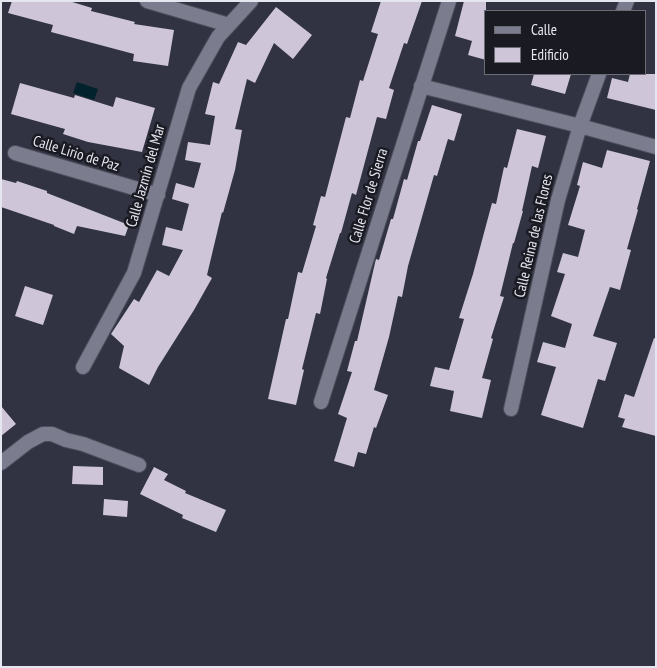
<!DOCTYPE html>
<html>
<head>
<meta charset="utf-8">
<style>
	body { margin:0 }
	#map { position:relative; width:657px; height:668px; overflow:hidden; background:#313342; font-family:"PT Sans Narrow",sans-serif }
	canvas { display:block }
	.frame { position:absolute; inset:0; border:2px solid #e5e6f0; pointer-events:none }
	.legend { position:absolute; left:484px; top:10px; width:162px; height:65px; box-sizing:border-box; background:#1a1b22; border:1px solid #6b6c74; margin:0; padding:6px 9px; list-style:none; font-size:15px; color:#e5e6f0 }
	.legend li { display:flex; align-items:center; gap:10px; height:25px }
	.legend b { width:25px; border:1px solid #6b6c74 }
</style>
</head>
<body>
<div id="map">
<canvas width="657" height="668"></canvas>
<div class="frame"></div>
<ul class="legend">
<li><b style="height:6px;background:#7b7d8f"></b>Calle</li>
<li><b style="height:14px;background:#cec6d8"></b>Edificio</li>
</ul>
</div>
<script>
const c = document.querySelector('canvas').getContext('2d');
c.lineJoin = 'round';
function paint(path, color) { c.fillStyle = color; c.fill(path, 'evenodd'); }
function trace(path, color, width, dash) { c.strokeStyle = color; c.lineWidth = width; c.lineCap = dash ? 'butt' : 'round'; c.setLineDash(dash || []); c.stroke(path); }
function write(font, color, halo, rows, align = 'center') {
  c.font = font + ' "PT Sans Narrow",sans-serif'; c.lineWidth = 5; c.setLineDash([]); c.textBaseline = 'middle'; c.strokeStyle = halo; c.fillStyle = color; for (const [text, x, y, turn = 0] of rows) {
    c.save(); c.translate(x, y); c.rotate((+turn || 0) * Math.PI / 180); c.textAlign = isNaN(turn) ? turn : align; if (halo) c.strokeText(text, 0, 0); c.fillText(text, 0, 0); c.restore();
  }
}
paint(new Path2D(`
	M77 82 98 89 94 100 73 93Z`), '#02222d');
paint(new Path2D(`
	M12 1H69L92 8 91 11 135 22 134 24 174 30 168 66 133 61 134 54 51 32 53 25 8 13Z
	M381 1H422L407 44 404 43 389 88 394 90 386 119 377 117 356 195 352 193 341 233H340L326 278 327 279 320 314 316 313 302 369 304 370 296 405 268 399 286 319H288L298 272 302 273 316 226 313 225 321 196 325 197 346 117 350 118 360 80 363 81 378 34 371 32Z
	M464 1H486V60L468 55 472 41 455 36Z
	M276 7 312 35 293 59 274 43 255 83 247 79 235 129 242 130 235 170 223 213 222 212 207 275 212 278 194 310 158 367 149 385 119 368 124 346 111 334 134 299 139 302 157 270 169 276 183 250 162 245 166 227 182 231 189 204 172 199 176 183 194 188 201 163 185 160 188 142 210 145 215 116 205 114 213 82 219 84 238 42 246 45Z
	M534 74H571L565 94 531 85Z
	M630 74H656V110L607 98 612 78 628 82Z
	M20 83 74 98 75 95 113 107 116 97 155 108 142 152 88 142 63 134 65 129 11 114Z
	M432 105 462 114 454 141 448 139 437 176 434 175 408 266 402 297 398 296 389 337 374 390 388 395 376 428 374 427 366 454 358 452 354 467 334 461 347 418 338 414 352 372 347 371 355 341H357L375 263 376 259 379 260 391 219H393L404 179 407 180 418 141H420Z
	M517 129 546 136 538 168 532 166 522 211H523L514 243H513L500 296 504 297 491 338 493 339 482 378 491 380 482 418 450 411 454 391 430 386 435 367 449 370 464 319 459 318 473 274 492 203 496 204 504 167 507 168Z
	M607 150 650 161 637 209 638 210 627 249 631 250 620 290 610 287 593 336 617 343 605 381 598 379 583 428 541 415 556 367 537 362 543 342 565 348 572 324 551 316 565 274 557 272 563 253 578 257 585 230 568 225 580 186 577 185 583 162 602 168Z
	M1 179 16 183 17 181 47 191V193L129 225 125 236 77 226 74 234 54 226V225L1 207Z
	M25 286 53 295 43 325 15 316Z
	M654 338 656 339V436L622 427 625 419 618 417 625 394 634 397Z
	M1 406 16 424 1 436Z
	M73 466 103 467V485L72 484Z
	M154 467 168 474 164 480 186 491 185 493 226 510 216 532 182 518 183 515 140 494Z
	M104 499 128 501 127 517 103 515Z`), '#cec6d8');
const street = new Path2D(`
	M147 1 229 25
	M623 11 627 1
	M421 86 580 126 656 147
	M15 153 158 195
	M83 367 134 273 189 88 218 37 251 1
	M321 402 449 1
	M511 409 558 200 580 126 599 74
	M1 463 28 442 43 434H52L66 440 83 444 139 465`);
trace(street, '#4e4f5c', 16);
trace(street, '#7b7d8f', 14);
write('15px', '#e5e6f0', '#1a1b22', [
	["Calle Lirio de Paz",76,154,17],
	["Calle Jazmín del Mar",146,176,-74],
	["Calle Flor de Sierra",369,196,-73],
	["Calle Reina de las Flores",534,236,-77]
]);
</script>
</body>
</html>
